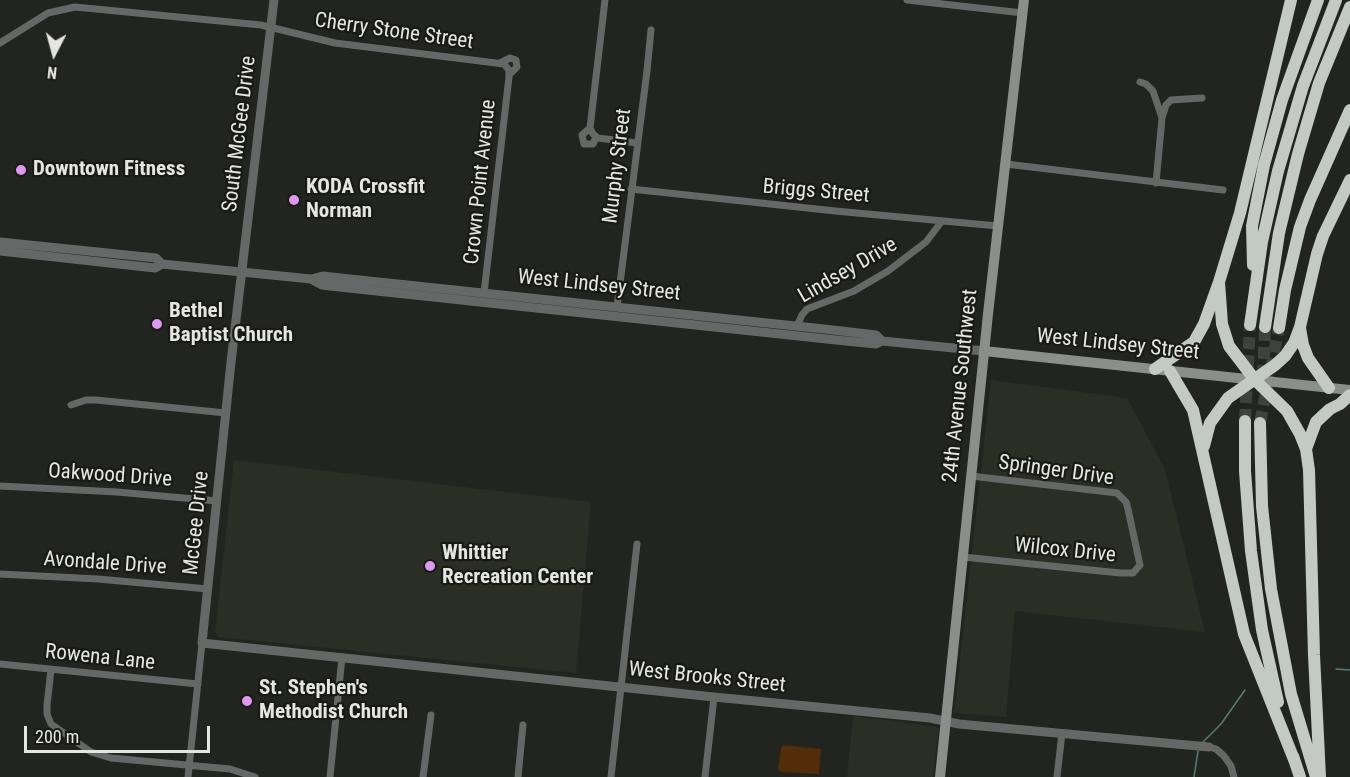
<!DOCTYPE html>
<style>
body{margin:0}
#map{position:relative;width:1350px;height:777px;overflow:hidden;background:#22241f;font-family:"Roboto Condensed",sans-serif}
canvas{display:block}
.north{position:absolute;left:24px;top:24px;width:60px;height:60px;-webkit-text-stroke:4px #191a16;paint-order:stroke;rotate:186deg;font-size:16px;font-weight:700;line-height:24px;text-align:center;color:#e5e6e2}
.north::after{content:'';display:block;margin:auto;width:21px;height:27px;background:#e5e6e2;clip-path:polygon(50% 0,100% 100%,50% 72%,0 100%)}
.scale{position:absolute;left:24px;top:726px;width:186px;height:27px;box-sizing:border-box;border:3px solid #e5e6e2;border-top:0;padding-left:8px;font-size:18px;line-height:21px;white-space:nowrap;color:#e5e6e2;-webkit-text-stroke:4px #191a16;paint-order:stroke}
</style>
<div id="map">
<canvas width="1350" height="777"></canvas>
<div class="north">N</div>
<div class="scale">200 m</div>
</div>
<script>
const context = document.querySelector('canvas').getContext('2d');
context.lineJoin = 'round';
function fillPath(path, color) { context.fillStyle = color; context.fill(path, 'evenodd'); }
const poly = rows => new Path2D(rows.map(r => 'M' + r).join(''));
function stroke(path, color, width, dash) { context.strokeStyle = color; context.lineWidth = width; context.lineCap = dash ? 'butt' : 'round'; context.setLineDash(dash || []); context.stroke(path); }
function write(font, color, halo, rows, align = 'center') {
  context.font = font + ' "Roboto Condensed",sans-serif'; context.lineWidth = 4.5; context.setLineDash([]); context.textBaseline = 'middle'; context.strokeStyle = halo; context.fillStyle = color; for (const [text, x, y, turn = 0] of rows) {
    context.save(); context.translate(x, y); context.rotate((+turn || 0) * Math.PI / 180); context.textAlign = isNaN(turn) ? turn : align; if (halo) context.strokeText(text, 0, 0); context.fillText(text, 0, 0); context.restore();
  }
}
fillPath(poly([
 [991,380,1127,398,1165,469,1205,632,1015,611,1006,717,954,713],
 [234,460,591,502,576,673,218,637,215,632],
 [853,716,939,727,933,777,847,777]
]), '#2b2e24');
fillPath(poly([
 [783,745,821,749,819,774,781,772,778,769,781,748]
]), '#532c0a');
stroke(poly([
 [1336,669,1350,670],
 [1203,742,1221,724,1245,690],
 [1194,777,1198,751]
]), '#537d78', 1.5);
stroke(poly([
 [1263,377,1265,327],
 [1245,421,1250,325],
 [1260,423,1279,328]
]), '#3f413c', 12, [12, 6]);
stroke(poly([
 [605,0,590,128,593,134,598,138,637,143],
 [907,0,1023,13],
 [0,43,48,13,75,7,261,25,335,43,504,64,509,70,509,77,484,293],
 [500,63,510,58,516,60,517,67,509,75],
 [1140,82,1146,84,1153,91,1162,118,1156,183],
 [1162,118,1166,105,1171,100,1202,98],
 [590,128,582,135,584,144,593,144,596,137],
 [1006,164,1223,190],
 [631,189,835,211,998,226],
 [617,307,647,71,651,30],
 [797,326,802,315,807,309,854,291,888,271,926,242,942,221],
 [71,405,86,400,96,400,226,413],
 [0,486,117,492,217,501],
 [963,557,1120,573,1133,573,1140,565,1128,509,1126,502,1117,493,971,476],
 [0,574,98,579,208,589],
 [0,664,198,684],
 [51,670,47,705,47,714,51,724,91,752,111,758,230,769,255,777],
 [1209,747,1216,749,1224,756,1231,766,1234,777],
 [188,777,202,643],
 [330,777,342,657],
 [423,777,431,715],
 [518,777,523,725],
 [611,777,637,544],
 [705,777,714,697],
 [1057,777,1062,733]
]), '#656866', 7);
stroke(poly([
 [274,0,231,362,202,643,714,697,930,718,959,724,1209,747],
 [0,242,156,258,162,264],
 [0,251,155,268,162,264,311,279,322,285,330,286,836,340,876,344,882,341,984,351],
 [311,279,323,276,331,277,824,329,876,335,882,341]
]), '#656866', 9);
stroke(poly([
 [984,351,1350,390],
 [940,777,988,314,1024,0]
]), '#8b8f8c', 10);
stroke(poly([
 [1253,265,1252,226,1264,165,1282,100,1318,0],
 [1219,282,1222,324,1229,346,1255,380,1287,411,1300,434,1306,449,1309,470,1314,655,1320,777],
 [1250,325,1262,242,1278,171,1303,86,1336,0],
 [1265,327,1279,233,1298,154,1319,83,1350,7],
 [1279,328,1285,290,1300,227,1310,200,1350,110],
 [1300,328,1303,345,1308,358,1329,388],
 [1155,369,1194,342,1204,324,1219,282,1240,213,1291,0],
 [1170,371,1193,410,1244,634,1295,762],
 [1245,421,1245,471,1251,551,1262,630,1278,702],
 [1260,423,1262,506,1271,589,1291,694,1316,777],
 [1204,446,1210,423,1228,398,1275,365,1285,356,1294,343,1300,327,1317,254,1323,236,1350,180],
 [1306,449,1316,422,1330,409,1340,404,1350,395],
 [1293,756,1300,777]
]), '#c3c9c5', 12);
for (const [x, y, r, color] of [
 [21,170,6,"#df98f1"],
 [294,200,6,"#df98f1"],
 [157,324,6,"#df98f1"],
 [430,566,6,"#df98f1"],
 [247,701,6,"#df98f1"]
]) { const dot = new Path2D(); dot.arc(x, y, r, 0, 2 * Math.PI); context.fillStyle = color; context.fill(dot); stroke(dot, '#191a16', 2); }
write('21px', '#e5e6e2', '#191a16', [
 ["Cherry Stone Street",394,32,8],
 ["South McGee Drive",240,134,-83],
 ["Murphy Street",618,166,-83],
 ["Crown Point Avenue",481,182,-84],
 ["Briggs Street",816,192,5],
 ["Lindsey Drive",848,271,-30],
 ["West Lindsey Street",599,286,6],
 ["West Lindsey Street",1118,345,6],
 ["24th Avenue Southwest",961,386,-84],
 ["Springer Drive",1056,471,8],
 ["Oakwood Drive",110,476,4],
 ["McGee Drive",197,523,-84],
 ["Wilcox Drive",1065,551,6],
 ["Avondale Drive",105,564,4],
 ["Rowena Lane",100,658,6],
 ["West Brooks Street",707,678,6]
]);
write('bold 21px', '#e5e6e2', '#191a16', [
 ["Downtown Fitness",33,170],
 ["KODA Crossfit",306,188],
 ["Norman",306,212],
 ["Bethel",169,312],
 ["Baptist Church",169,336],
 ["Whittier",442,554],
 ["Recreation Center",442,578],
 ["St. Stephen's",259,689],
 ["Methodist Church",259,713]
], 'left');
</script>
